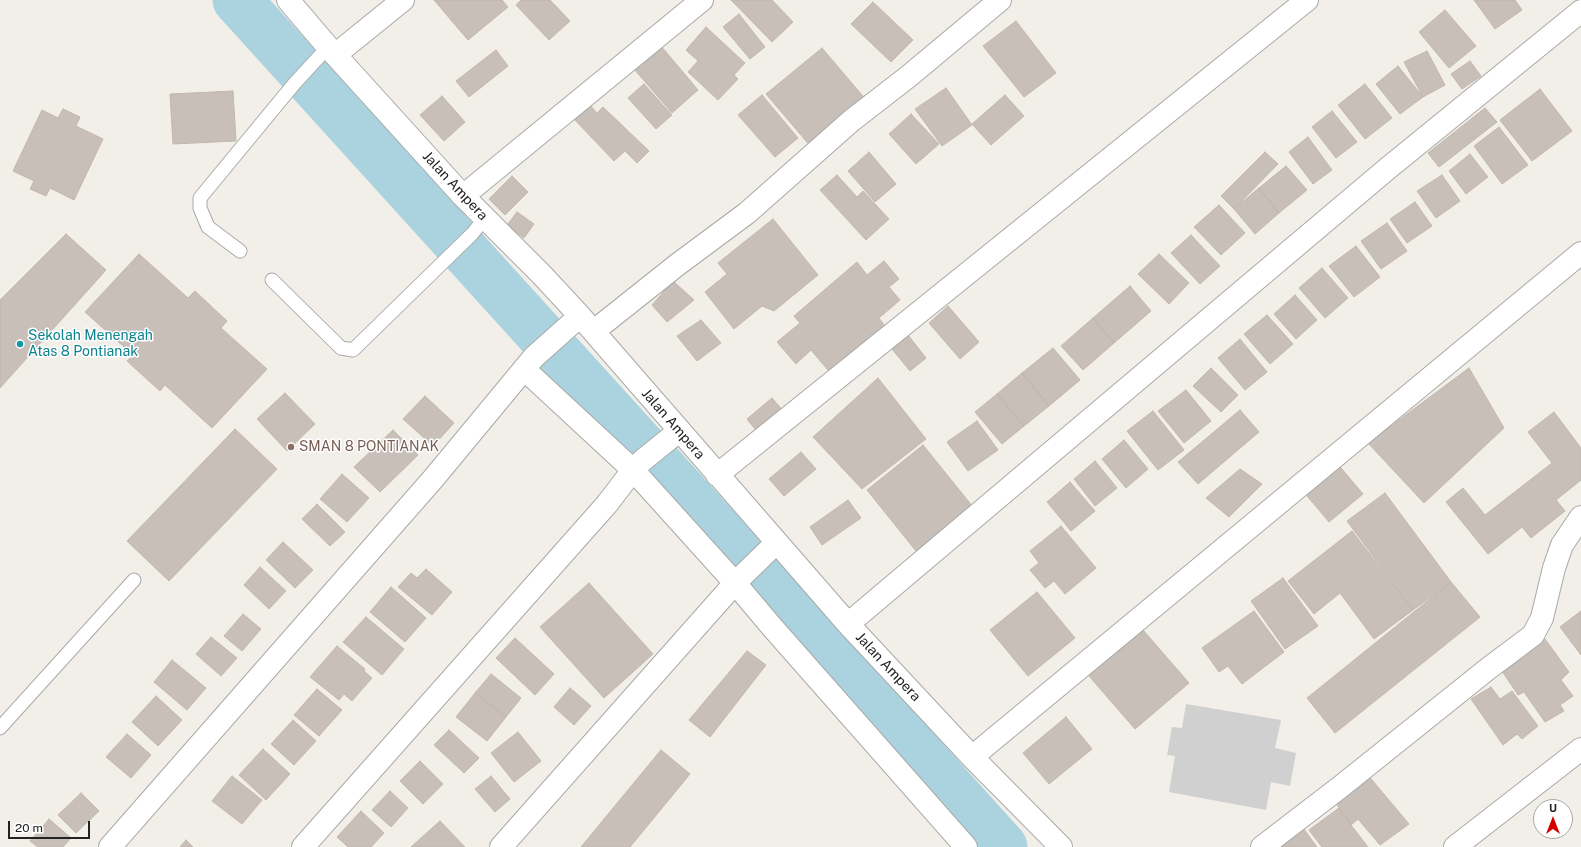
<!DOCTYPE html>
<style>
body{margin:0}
#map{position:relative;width:1581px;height:847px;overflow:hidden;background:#f2efe9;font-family:"Public Sans",sans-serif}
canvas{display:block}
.north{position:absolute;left:1533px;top:799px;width:40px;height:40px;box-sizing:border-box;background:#fff;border:1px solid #a7a7a7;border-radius:50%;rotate:0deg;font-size:11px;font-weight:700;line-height:16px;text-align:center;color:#222}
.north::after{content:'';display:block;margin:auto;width:14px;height:18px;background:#d40000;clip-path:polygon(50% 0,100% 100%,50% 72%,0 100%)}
.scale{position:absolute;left:8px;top:821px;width:82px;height:18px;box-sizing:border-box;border:2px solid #222;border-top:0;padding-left:5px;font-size:12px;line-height:14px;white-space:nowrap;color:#222;-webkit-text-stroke:3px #fff;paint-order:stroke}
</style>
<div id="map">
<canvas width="1581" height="847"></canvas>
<div class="north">U</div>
<div class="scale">20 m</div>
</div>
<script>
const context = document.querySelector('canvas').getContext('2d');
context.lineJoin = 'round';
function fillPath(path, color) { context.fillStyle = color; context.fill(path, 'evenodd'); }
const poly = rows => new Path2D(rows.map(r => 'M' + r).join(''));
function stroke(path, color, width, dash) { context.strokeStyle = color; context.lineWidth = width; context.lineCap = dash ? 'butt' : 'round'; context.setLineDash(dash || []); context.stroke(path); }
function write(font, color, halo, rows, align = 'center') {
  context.font = font + ' "Public Sans",sans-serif'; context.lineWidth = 3; context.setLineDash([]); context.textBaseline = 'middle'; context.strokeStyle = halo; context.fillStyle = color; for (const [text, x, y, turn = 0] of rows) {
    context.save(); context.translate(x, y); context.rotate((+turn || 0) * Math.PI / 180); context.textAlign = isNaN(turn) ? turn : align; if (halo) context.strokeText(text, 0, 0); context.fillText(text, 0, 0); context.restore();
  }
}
fillPath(poly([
 [1186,704,1281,720,1275,748,1296,753,1290,786,1271,782,1266,810,1169,792,1175,756,1167,755,1172,727,1182,728]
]), '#d0d0d0');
stroke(poly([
 [237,0,689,498,1003,847]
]), '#aad3df', 49);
const building = poly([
 [434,0,502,0,508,7,468,40,434,0],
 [521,0,550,0,570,21,549,40,516,5,521,0],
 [731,0,772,0,793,22,772,42,731,0],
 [1474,0,1515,0,1522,10,1495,29,1474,0],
 [873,2,913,40,891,62,851,24,873,2],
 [1445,10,1476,46,1449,68,1419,32,1445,10],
 [739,14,765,47,750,59,723,27,739,14],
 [1016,21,1056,73,1024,97,983,46,1016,21],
 [706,27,745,63,734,75,738,79,718,100,688,72,698,61,686,50,706,27],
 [661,46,698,90,672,113,634,69,661,46],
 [822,48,867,101,812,148,766,94,822,48],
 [496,50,508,66,469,97,456,81,496,50],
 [1427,51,1445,85,1423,97,1404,62,1427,51],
 [1470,61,1481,76,1462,89,1451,74,1470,61],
 [1398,66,1423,97,1400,114,1376,84,1398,66],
 [644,84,672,115,656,129,628,98,644,84],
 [1365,84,1392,118,1365,139,1338,105,1365,84],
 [946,88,972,125,942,146,915,109,946,88],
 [1540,89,1572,131,1532,161,1500,120,1540,89],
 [233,91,236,141,173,144,170,94,233,91],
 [762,95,798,138,775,157,738,115,762,95],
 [1005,95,1024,116,991,145,972,124,1005,95],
 [442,96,465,122,444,141,420,115,442,96],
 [589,104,597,113,603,107,649,151,637,163,625,151,614,161,573,118,589,104],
 [1485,108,1497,122,1439,167,1428,153,1485,108],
 [63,109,80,117,76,126,103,139,74,200,50,188,46,196,30,189,34,181,13,171,42,110,58,118,63,109],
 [1332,111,1357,142,1336,158,1312,127,1332,111],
 [911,114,939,144,916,164,889,134,911,114],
 [1499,127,1528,165,1502,184,1474,146,1499,127],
 [1308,137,1332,170,1313,184,1289,152,1308,137],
 [869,152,896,184,875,202,848,171,869,152],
 [1265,152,1278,164,1234,209,1221,196,1265,152],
 [1470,154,1488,177,1466,194,1449,171,1470,154],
 [1286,166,1307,190,1279,213,1259,188,1286,166],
 [837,175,857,197,863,191,889,219,866,240,820,190,837,175],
 [1442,175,1460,201,1436,218,1417,191,1442,175],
 [512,176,528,192,505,215,489,199,512,176],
 [1259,188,1279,213,1255,234,1234,209,1259,188],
 [1415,202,1432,226,1407,243,1390,219,1415,202],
 [1219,205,1245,233,1221,255,1194,227,1219,205],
 [517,212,534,224,524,238,507,225,517,212],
 [773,219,818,275,774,311,762,306,734,329,705,292,727,274,718,263,773,219],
 [1387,223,1407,251,1381,269,1361,241,1387,223],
 [66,234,106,270,0,388,0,300,66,234],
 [1191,235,1220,266,1200,284,1171,253,1191,235],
 [1356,246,1380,277,1354,297,1329,266,1356,246],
 [139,254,188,298,195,291,227,321,221,328,267,369,212,428,165,385,160,391,127,361,133,355,85,312,139,254],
 [1159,254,1189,283,1169,304,1138,274,1159,254],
 [884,261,899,279,889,287,900,300,879,318,888,330,833,376,811,350,796,364,777,342,800,323,794,316,857,262,867,275,884,261],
 [1322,268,1348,298,1325,318,1299,288,1322,268],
 [673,281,694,300,667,322,652,305,673,281],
 [1130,286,1151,311,1114,343,1093,318,1130,286],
 [1295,295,1317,320,1296,339,1274,314,1295,295],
 [948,306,979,342,960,359,929,323,948,306],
 [1267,315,1293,344,1270,364,1244,334,1267,315],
 [1093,318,1114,343,1083,370,1061,346,1093,318],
 [701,320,721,343,697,361,677,336,701,320],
 [908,335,926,358,910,371,892,349,908,335],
 [1240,339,1267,372,1245,390,1218,358,1240,339],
 [1053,348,1080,380,1049,406,1022,373,1053,348],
 [1211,368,1238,395,1221,412,1193,386,1211,368],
 [1469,368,1504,428,1424,503,1368,443,1469,368],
 [1022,373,1049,406,1024,426,997,394,1022,373],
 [878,378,926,439,862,489,813,437,878,378],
 [1186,390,1211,421,1184,443,1158,411,1186,390],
 [285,393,315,424,287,451,257,419,285,393],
 [997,394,1024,426,1002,444,975,412,997,394],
 [425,396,454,423,433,446,403,419,425,396],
 [772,398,785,413,759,434,747,419,772,398],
 [1240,410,1259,432,1198,484,1178,462,1240,410],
 [1153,411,1184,450,1158,470,1127,431,1153,411],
 [1554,412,1581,448,1581,480,1556,500,1565,511,1531,538,1522,527,1488,554,1446,502,1463,488,1485,515,1552,463,1528,432,1554,412],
 [977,421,998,450,968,471,947,442,977,421],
 [235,429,277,469,169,581,127,541,235,429],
 [393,430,418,455,380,492,354,467,393,430],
 [1124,440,1148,469,1126,488,1102,459,1124,440],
 [923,445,973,507,916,551,867,490,923,445],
 [801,452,816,469,784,496,769,479,801,452],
 [1095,461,1117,488,1095,506,1074,479,1095,461],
 [1336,462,1363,494,1329,522,1302,490,1336,462],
 [1240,469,1262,484,1229,517,1206,498,1240,469],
 [342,474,369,498,347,522,320,499,342,474],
 [1070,482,1095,511,1071,531,1047,502,1070,482],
 [1385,493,1451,582,1413,610,1347,521,1385,493],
 [848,500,861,518,822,545,810,527,848,500],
 [317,504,345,532,330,546,302,519,317,504],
 [1061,526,1096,568,1065,594,1054,581,1045,588,1030,570,1039,563,1030,551,1061,526],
 [1352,531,1413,610,1374,639,1340,593,1314,614,1288,581,1352,531],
 [283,542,313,570,295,588,266,560,283,542],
 [260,567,286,591,269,609,244,585,260,567],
 [426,569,452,592,432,615,398,587,411,573,417,578,426,569],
 [1283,578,1318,626,1285,649,1251,601,1283,578],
 [1451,582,1480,617,1335,733,1307,698,1451,582],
 [589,583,653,654,604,698,540,627,589,583],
 [391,587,426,618,405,642,370,612,391,587],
 [1037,592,1075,638,1028,676,990,630,1037,592],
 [1254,611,1284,652,1242,684,1228,666,1219,672,1202,648,1254,611],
 [1581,611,1581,655,1560,627,1581,611],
 [243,614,261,629,242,651,224,636,243,614],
 [366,617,404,649,382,675,343,642,366,617],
 [1143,630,1189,683,1135,729,1089,676,1143,630],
 [211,637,237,658,221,676,196,654,211,637],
 [515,638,554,674,535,695,496,658,515,638],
 [1545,639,1569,672,1561,680,1573,696,1560,705,1564,711,1545,722,1524,692,1518,695,1502,671,1545,639],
 [337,646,365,669,364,671,372,678,352,701,344,694,339,700,310,677,337,646],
 [747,651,766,665,710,737,689,720,747,651],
 [172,660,206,688,187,710,154,682,172,660],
 [491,674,521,698,506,717,475,693,491,674],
 [1491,687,1500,699,1512,691,1538,726,1522,739,1517,734,1503,745,1471,699,1491,687],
 [570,688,591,706,574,725,554,707,570,688],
 [317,689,342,710,319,736,294,715,317,689],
 [475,693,506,717,487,741,456,717,475,693],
 [156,696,182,720,158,746,132,722,156,696],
 [1066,717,1092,749,1049,784,1023,753,1066,717],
 [293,720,316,741,294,765,271,744,293,720],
 [449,730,479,758,464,773,434,745,449,730],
 [518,732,541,761,514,782,491,753,518,732],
 [127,734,151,755,131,778,106,757,127,734],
 [263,749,290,774,266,800,239,775,263,749],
 [661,750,690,774,630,847,581,847,661,750],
 [420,761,443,784,423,804,400,781,420,761],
 [1367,774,1409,824,1380,845,1358,819,1351,825,1336,803,1352,792,1348,787,1367,774],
 [232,776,262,800,242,824,212,801,232,776],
 [491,776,510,799,495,812,475,789,491,776],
 [390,791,408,808,391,827,372,810,390,791],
 [81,793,99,811,76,833,58,815,81,793],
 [1339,808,1351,825,1368,847,1322,847,1309,830,1339,808],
 [361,811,384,833,371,847,348,847,337,837,361,811],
 [49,819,71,838,63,847,38,847,30,841,49,819],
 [440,821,465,847,411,847,440,821],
 [1303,828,1317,847,1276,847,1303,828],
 [186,840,193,847,180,847,186,840]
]);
fillPath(building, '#c7bfb8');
stroke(building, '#c4b6ab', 1);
const lane = poly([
 [240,251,208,227,200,208,200,198,294,84,328,47],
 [272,280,341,348,353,350,472,234,485,218],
 [0,728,134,580]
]);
const street = poly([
 [288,0,328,47,463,196,542,275,580,316,848,624,972,757,1061,847],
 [335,55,403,0],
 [463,196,702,0],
 [594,331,677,265,747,213,851,121,909,76,1000,0],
 [524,369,633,470,735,583,772,627,966,847],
 [717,475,1307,0],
 [848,624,1387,169,1581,11],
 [972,757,1581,253],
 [110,847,433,479,534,357,580,316],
 [303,847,607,504,633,470,643,460,679,431],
 [501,847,735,583,776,543],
 [1262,847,1339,788,1489,668,1533,635,1542,618,1554,568,1562,545,1581,517],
 [1455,847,1581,749]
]);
stroke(lane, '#a9a9a9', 15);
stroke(street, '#a9a9a9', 24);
stroke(lane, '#fff', 13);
stroke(street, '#fff', 22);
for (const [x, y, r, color] of [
 [20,344,4,"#0f9aa8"],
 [291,447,4,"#8d6e63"]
]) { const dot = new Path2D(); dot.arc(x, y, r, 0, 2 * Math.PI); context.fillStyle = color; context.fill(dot); stroke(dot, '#fff', 1.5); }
write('14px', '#222', '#fff', [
 ["Jalan Ampera",455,186,47],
 ["Jalan Ampera",673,424,49],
 ["Jalan Ampera",888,667,47]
]);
write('14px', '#0d838f', '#fff', [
 ["Sekolah Menengah",28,336],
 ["Atas 8 Pontianak",28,352]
], 'left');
write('14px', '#785e54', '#fff', [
 ["SMAN 8 PONTIANAK",299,447]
], 'left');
</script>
